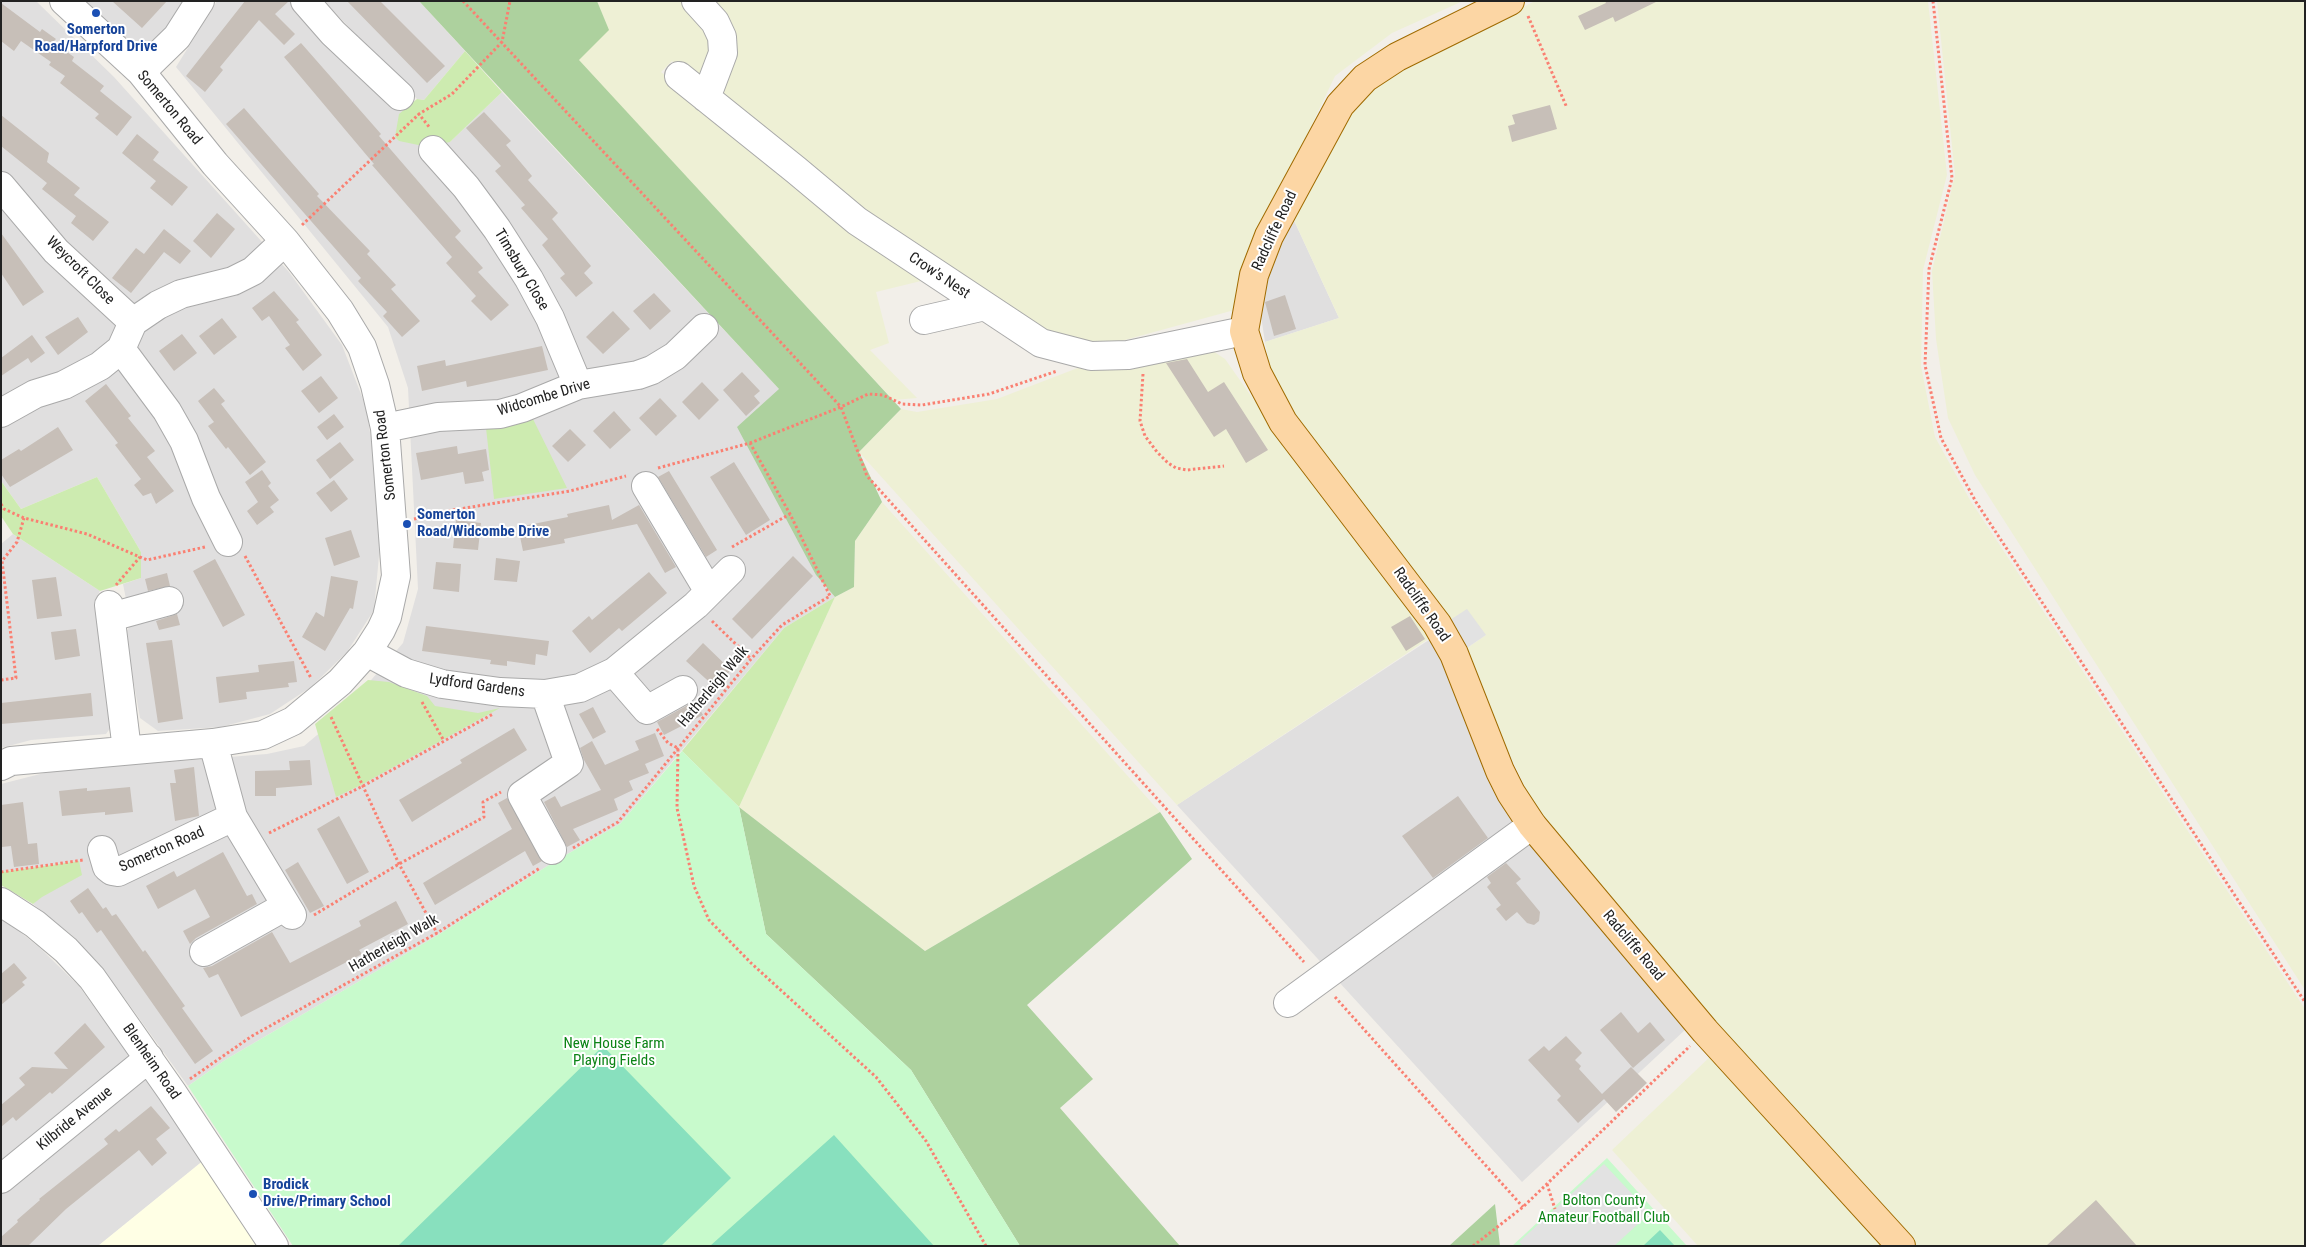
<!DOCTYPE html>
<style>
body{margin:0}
#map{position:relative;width:2306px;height:1247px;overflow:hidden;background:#f2efe9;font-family:"Roboto Condensed",sans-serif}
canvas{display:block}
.frame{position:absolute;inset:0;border:2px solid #222;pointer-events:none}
</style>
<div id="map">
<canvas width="2306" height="1247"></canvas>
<div class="frame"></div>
</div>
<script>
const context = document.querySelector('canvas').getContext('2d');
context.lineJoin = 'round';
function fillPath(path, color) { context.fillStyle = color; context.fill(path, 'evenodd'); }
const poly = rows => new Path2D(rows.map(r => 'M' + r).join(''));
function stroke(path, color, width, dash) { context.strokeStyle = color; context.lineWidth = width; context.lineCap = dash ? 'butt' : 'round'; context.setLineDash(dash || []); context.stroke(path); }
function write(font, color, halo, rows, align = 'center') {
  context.font = font + ' "Roboto Condensed",sans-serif'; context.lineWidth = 4; context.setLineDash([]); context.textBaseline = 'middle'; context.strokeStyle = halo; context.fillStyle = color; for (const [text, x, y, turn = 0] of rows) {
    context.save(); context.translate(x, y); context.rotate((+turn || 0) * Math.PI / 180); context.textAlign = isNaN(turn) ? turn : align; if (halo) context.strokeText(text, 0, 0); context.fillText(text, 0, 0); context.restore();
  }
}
fillPath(poly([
 [1,1,36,1,114,77,289,272,342,345,366,407,375,464,381,534,374,610,347,652,311,687,270,714,221,727,158,731,140,718,125,634,131,624,123,584,141,578,141,552,97,477,21,509,1,481],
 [85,1,186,1,170,26,145,46,131,42],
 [217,1,291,1,450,142,502,92,779,389,816,575,835,597,784,628,620,824,557,860,438,935,225,1060,188,1086,102,967,74,937,33,904,79,861,1,872,1,784,52,771,267,754,304,746,341,715,403,643,418,589,408,388,388,327,176,67],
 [324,1,419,1,465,51,424,100,417,99],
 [1292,216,1339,318,1265,342,1259,303,1263,275],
 [13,534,100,591,95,600,111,727,106,734,31,740,1,748,1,544],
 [1435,636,1492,784,1686,1029,1522,1182,1177,805],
 [1,920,14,927,40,948,79,986,204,1160,98,1246,1,1246]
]), '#e0dfdf');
fillPath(poly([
 [204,1160,256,1246,98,1246]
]), '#ffffe5');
fillPath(poly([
 [597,1,1463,1,1392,33,1335,76,1241,273,1238,309,1092,349,1043,335,874,226,672,61,661,72,853,227,925,280,876,292,889,343,870,350,917,398,893,400,578,60,608,30],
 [1535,1,1928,1,1947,175,1923,270,1921,366,1935,437,1970,500,2305,1009,2305,1246,1913,1246,1761,1079,1539,816,1461,652,1486,635,1447,622,1294,414,1271,371,1265,342,1339,318,1292,216,1348,110,1378,81],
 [1937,1,2305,1,2305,990,1975,475,1948,418,1936,339,1932,271,1955,175],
 [1213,351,1225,359,1297,461,1433,636,1177,805,859,452,901,409,917,412,997,399,1088,364],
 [882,502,1160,812,925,951,739,807,835,597,854,587,855,541],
 [1713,1054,1888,1246,1698,1246,1612,1150]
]), '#eef0d5');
fillPath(poly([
 [465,51,502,92,450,142,428,147,399,141,395,137,399,114,417,99,424,100],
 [532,417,567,488,494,499,486,428],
 [97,477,141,552,141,578,100,591,13,534,1,516,1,481,21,509],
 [835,597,739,807,682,751,784,628],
 [368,680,389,682,427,696,435,706,478,713,500,708,361,785,336,797,315,724],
 [79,861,82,875,42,897,33,904,1,885,1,872]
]), '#cdebb0');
fillPath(poly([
 [419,1,597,1,609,30,579,60,901,409,859,452,882,502,855,541,854,587,835,597,816,575,737,427,779,389],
 [739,807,925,951,1160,812,1192,859,1027,1005,1093,1079,1060,1108,1180,1246,1020,1246,911,1070,766,934],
 [1495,1204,1500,1246,1449,1246]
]), '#add19e');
fillPath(poly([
 [682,751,739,807,766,934,911,1070,1020,1246,293,1246,188,1086,225,1060,438,935,557,860,620,824],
 [1607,1158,1687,1246,1512,1246]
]), '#c8facc');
fillPath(poly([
 [603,1046,731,1178,661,1246,398,1246],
 [834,1135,934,1246,710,1246],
 [1660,1230,1675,1246,1643,1246]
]), '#88e0be');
fillPath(poly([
 [1467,609,1486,635,1461,652,1447,622],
 [1604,1164,1650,1213,1614,1246,1523,1246,1519,1242]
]), '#e2e2e2');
fillPath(poly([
 [112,1,167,1,142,28],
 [245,1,289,1,275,14,295,34,284,45,259,20,220,67,223,70,205,92,186,76],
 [347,1,380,1,445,66,427,83],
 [1605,1,1658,1,1615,22,1613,17,1585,30,1578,16,1606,3],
 [1,3,40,32,42,29,56,39,53,42,74,57,72,61,104,86,100,91,132,117,117,136,95,118,99,114,60,83,65,76,49,65,51,62,21,41,14,51,1,41],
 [301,43,381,134,379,136,461,231,455,237,483,268,478,272,509,305,491,321,471,301,476,296,446,263,452,257,372,165,374,164,284,57],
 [1550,105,1557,129,1512,142,1508,126,1515,124,1512,115],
 [244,108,319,194,317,196,370,251,367,254,396,285,391,289,420,321,402,337,383,316,387,312,358,281,361,278,226,124],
 [484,112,511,141,506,145,532,176,528,180,558,213,552,219,591,266,584,273,593,283,576,297,560,278,565,274,542,245,548,239,521,208,525,205,495,171,501,166,466,128],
 [1,115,49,153,47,162,80,188,74,195,109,222,93,241,71,223,76,216,42,189,47,183,1,146],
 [137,134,159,152,153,160,188,187,172,206,150,188,156,181,122,153],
 [217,213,235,229,211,258,193,241],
 [164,229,191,251,180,264,164,252,131,293,112,278,136,248,144,254],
 [1,233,44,292,23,306,1,273],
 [274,291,299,320,296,322,322,355,303,371,285,348,290,345,269,316,262,321,252,308],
 [654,293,671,311,650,330,633,311],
 [1285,295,1296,329,1274,336,1265,302],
 [613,311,630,329,603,354,586,337],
 [78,317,88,332,58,355,45,337],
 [222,318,237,337,214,355,199,336],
 [182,334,197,353,174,371,159,351],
 [32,335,45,353,31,363,28,358,1,376,1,358],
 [542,346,548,370,467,387,466,381,422,391,417,366,445,360,446,366],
 [1187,359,1208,392,1224,382,1268,450,1246,463,1226,429,1214,437,1166,363],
 [742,372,760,391,754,396,760,403,746,416,723,390],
 [321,376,338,398,319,413,301,391],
 [702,382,719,400,699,420,682,402],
 [106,384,131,416,128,418,155,451,147,457,174,491,156,504,151,493,143,496,134,485,141,479,115,445,118,443,85,401],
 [214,388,225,401,221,404,266,462,250,475,228,447,226,449,208,426,214,422,198,401],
 [660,398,677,416,656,436,639,418],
 [614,411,631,430,610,449,593,431],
 [334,414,344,427,327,440,317,427],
 [58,427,73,450,10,487,1,474,1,460,19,449,21,451],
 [570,429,586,445,568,462,552,446],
 [340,442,354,460,330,479,316,460],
 [457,446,458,454,486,449,489,470,482,472,484,481,465,484,463,472,421,480,416,453],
 [734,462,770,520,746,535,710,477],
 [262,470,271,483,268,486,279,500,270,507,274,512,257,525,247,511,258,502,245,482],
 [669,471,717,550,706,557,658,477],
 [334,480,348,499,331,512,316,493],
 [609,505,612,520,639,505,676,567,665,573,637,524,564,539,565,543,523,551,518,527,568,517,567,514],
 [456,520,481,523,478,550,453,548],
 [351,530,360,557,334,566,325,538],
 [793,556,813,576,752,639,732,619],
 [496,558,520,561,517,582,494,580],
 [215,559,245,615,223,627,193,571],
 [436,562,461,564,459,592,433,589],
 [649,572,667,593,622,631,619,628,590,653,572,631,589,616,592,620],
 [167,573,170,586,148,591,145,579],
 [331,576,358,581,353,609,350,608,325,651,302,637,316,612,324,617],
 [56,577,62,616,37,619,32,580],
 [177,614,180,625,159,630,156,621],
 [1410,616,1425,639,1406,651,1391,627],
 [426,626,549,641,547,656,536,654,535,665,507,661,507,666,490,664,491,660,422,651],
 [76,629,80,656,55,660,51,632],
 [172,640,183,719,158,723,146,643],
 [703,643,731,670,715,687,686,661],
 [294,661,297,682,288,683,289,687,246,692,247,699,219,703,216,677,259,672,258,665],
 [91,693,93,716,1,724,1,703],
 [695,701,703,715,664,735,657,722],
 [593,707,606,732,593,739,579,714],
 [514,728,527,750,412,822,399,800,462,763,460,760],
 [655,733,664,756,645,764,649,773,629,781,633,790,614,799,618,810,573,829,580,840,567,847,544,802,555,796,561,807,601,790,584,760,580,748,592,741,605,765,639,750,635,741],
 [310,760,312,785,276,788,276,796,255,796,255,771,290,770,289,761],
 [194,767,199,816,175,821,170,783,176,783,174,770],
 [130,787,133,812,105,815,105,812,62,816,59,791,87,788,87,791],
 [1458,796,1488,838,1433,878,1402,836],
 [507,798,542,861,533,866,525,851,435,905,423,883,512,829,498,803],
 [23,802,28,844,37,843,39,864,14,867,11,846,2,847,1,805],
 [339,816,369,872,347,884,317,829],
 [223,852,247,896,252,894,257,904,196,938,190,944,183,931,210,917,195,889,158,909,146,886,174,871,177,877],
 [298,862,324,906,310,913,285,870],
 [1506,863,1521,879,1516,883,1540,912,1539,921,1534,925,1527,923,1517,912,1506,921,1496,909,1501,905,1487,887,1491,883,1487,877],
 [88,888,103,909,106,907,112,916,116,914,143,952,145,950,185,1006,182,1008,213,1051,195,1064,101,930,97,933,82,912,79,914,70,901],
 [396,901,408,924,359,950,362,954,241,1017,218,974,209,978,203,968,212,966,272,932,290,963,361,926,359,921],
 [14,963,27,978,22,982,25,985,1,1005,1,974],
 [1621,1012,1638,1033,1650,1022,1665,1040,1633,1068,1600,1030],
 [85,1023,105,1047,52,1094,50,1092,16,1121,13,1117,1,1127,1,1105,25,1085,19,1078,32,1067,68,1069,54,1053],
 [1566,1036,1582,1053,1575,1060,1581,1066,1579,1069,1602,1094,1631,1067,1647,1083,1616,1112,1604,1099,1578,1123,1557,1100,1561,1096,1528,1060,1544,1046,1549,1051],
 [151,1106,170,1128,156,1139,167,1153,152,1166,139,1150,66,1209,28,1246,1,1246,1,1237,18,1222,17,1220,40,1200,39,1199,108,1144,104,1139,116,1129,119,1132],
 [2096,1200,2137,1246,2046,1246]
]), '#c7bfb8');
const minor = poly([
 [305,1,333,33,400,96],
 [696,1,715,22,722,37,723,53,706,98],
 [141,72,177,37,200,1],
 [679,76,796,170,857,221,1041,343,1091,356,1128,355,1244,331],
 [433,150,466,187,497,229,529,279,550,318,578,385],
 [1,186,56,251,133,322],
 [924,320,985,306],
 [121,349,167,411,184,441,206,498,228,542],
 [1,413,35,394,64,385,100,366,121,349,133,322,158,305,181,294,233,281,253,271,285,241],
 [385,428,438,417,500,414,522,408,578,385,638,375,652,370,675,356,704,328],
 [646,486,708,590],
 [109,605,127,750],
 [111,617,169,601],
 [367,652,406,673,442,684,500,692,545,694,580,688,614,672,696,605,731,570],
 [614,672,647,710,683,690],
 [545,694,569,763,522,795,552,850],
 [213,743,233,817,292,915],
 [1,766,11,761,213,743,263,735,293,721,340,682,367,652,381,630,387,617,396,576,385,428,375,385,362,347,340,311,285,241,215,164,141,72,64,1],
 [102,850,107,867,112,871,118,872,233,817],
 [1,902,35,924,66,950,92,978,172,1092,274,1246],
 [204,952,286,906],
 [1288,1003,1532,825],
 [1,1179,149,1058]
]);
const major = poly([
 [1510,1,1397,57,1365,78,1340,105,1269,236,1254,275,1244,331,1257,373,1283,422,1437,624,1454,654,1500,771,1511,793,1532,825,1705,1031,1901,1246]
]);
stroke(minor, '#a9a9a9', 30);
stroke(major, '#a06b00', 30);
stroke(poly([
 [463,1,841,407,867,476,1304,962],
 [1933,1,1952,178,1929,269,1925,365,1941,438,1976,502,2305,1002],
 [1528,16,1567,108],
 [418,113,430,128],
 [302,225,419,114,452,94,502,42,510,1],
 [1143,374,1140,421,1145,436,1157,452,1168,463,1176,468,1187,470,1224,466],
 [658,468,750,443,841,407,868,394,883,395,902,404,922,405,989,394,1057,371],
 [1,504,4,509,24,518,87,534,147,560,205,547],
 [414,519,453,510,570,491,626,476],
 [732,547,790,514],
 [245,556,311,678],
 [116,585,140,557],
 [712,621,751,659],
 [1,680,16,678,2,561,17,542,24,518],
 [422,702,444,741],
 [331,717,399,864,437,933],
 [657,729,668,743,678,748],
 [678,749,677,808,694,886,709,920,751,963,876,1077,926,1141,986,1246],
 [269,833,363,786,493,714],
 [573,848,618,822,751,659,782,625,830,596,790,514,750,443],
 [1,872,83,860],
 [314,915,399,864,484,817,483,802,501,792],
 [1335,997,1523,1207],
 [190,1079,252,1036,437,933,540,868],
 [1547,1184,1555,1209],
 [1473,1246,1523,1207,1690,1046]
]), '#fa8072', 3, [2.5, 2.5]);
stroke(minor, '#fff', 28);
stroke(major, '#fcd6a4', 28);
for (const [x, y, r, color] of [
 [96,13,5,"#1a4fb4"],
 [407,524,5,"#1a4fb4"],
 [253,1194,5,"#1a4fb4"]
]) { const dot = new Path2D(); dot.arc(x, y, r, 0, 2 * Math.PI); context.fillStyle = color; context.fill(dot); stroke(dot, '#fff', 2); }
write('bold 15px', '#164399', '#fff', [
 ["Somerton",96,30,"center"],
 ["Road/Harpford Drive",96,47,"center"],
 ["Somerton",417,515],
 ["Road/Widcombe Drive",417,532],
 ["Brodick",263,1185],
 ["Drive/Primary School",263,1202]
], 'left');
write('15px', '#222', '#fff', [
 ["Somerton Road",169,108,50],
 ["Radcliffe Road",1275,231,-65],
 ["Timsbury Close",521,270,59],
 ["Weycroft Close",80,271,45],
 ["Crow's Nest",939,276,34],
 ["Widcombe Drive",544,398,-17],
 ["Somerton Road",386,455,-97],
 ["Radcliffe Road",1421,605,55],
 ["Lydford Gardens",477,686,8],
 ["Hatherleigh Walk",714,687,-50],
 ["Somerton Road",162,850,-24],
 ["Hatherleigh Walk",394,944,-30],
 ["Radcliffe Road",1633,946,50],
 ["Blenheim Road",151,1062,55],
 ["Kilbride Avenue",75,1119,-39]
]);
write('15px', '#0c8416', '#fff', [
 ["New House Farm",614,1044],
 ["Playing Fields",614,1061],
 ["Bolton County",1604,1201],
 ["Amateur Football Club",1604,1218]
]);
</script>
